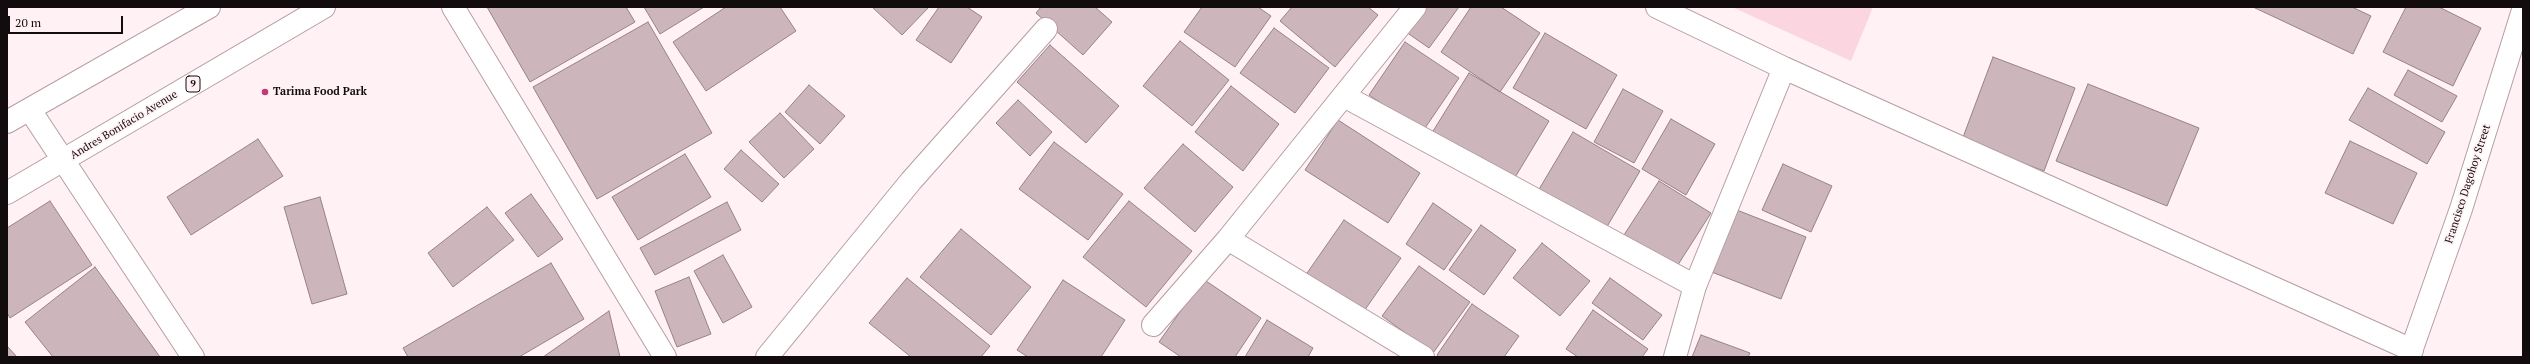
<!DOCTYPE html>
<style>
body{margin:0}
#map{position:relative;width:2530px;height:364px;overflow:hidden;background:#fff1f4;font-family:"PT Serif",serif}
canvas{display:block}
.frame{position:absolute;inset:0;border:8px solid #130c0e;pointer-events:none}
.scale{position:absolute;left:8px;top:16px;width:115px;height:18px;box-sizing:border-box;border:2px solid #130c0e;border-top:0;padding-left:5px;font-size:12px;line-height:14px;white-space:nowrap;color:#130c0e;-webkit-text-stroke:3px #fff1f4;paint-order:stroke}
</style>
<div id="map">
<canvas width="2530" height="364"></canvas>
<div class="frame"></div>
<div class="scale">20 m</div>
</div>
<script>
const context = document.querySelector('canvas').getContext('2d');
context.lineJoin = 'round';
function fillPath(path, color) { context.fillStyle = color; context.fill(path, 'evenodd'); }
const poly = rows => new Path2D(rows.map(r => 'M' + r).join(''));
function stroke(path, color, width, dash) { context.strokeStyle = color; context.lineWidth = width; context.lineCap = dash ? 'butt' : 'round'; context.setLineDash(dash || []); context.stroke(path); }
function write(font, color, halo, rows, align = 'center') {
  context.font = font + ' "PT Serif",serif'; context.lineWidth = 3.5; context.setLineDash([]); context.textBaseline = 'middle'; context.strokeStyle = halo; context.fillStyle = color; for (const [text, x, y, turn = 0] of rows) {
    context.save(); context.translate(x, y); context.rotate((+turn || 0) * Math.PI / 180); context.textAlign = isNaN(turn) ? turn : align; if (halo) context.strokeText(text, 0, 0); context.fillText(text, 0, 0); context.restore();
  }
}
fillPath(poly([
 [1732,7,1873,7,1851,61]
]), '#fbd6e0');
const building = poly([
 [487,7,626,7,635,22,530,82,487,7],
 [644,7,704,7,660,34,644,7],
 [726,7,780,7,796,31,706,91,673,42,726,7],
 [872,7,929,7,902,35,872,7],
 [939,7,967,7,982,17,951,63,916,40,939,7],
 [1041,7,1095,7,1112,22,1083,55,1036,13,1041,7],
 [1202,7,1258,7,1271,16,1235,67,1184,32,1202,7],
 [1292,7,1368,7,1378,15,1335,67,1280,21,1292,7],
 [1425,7,1459,7,1429,48,1406,32,1425,7],
 [1471,7,1501,7,1540,33,1500,92,1441,52,1471,7],
 [2253,7,2352,7,2371,16,2353,54,2253,7],
 [2406,7,2439,7,2481,28,2453,86,2383,52,2406,7],
 [648,22,712,133,597,199,533,87,648,22],
 [1274,28,1329,68,1295,113,1240,73,1274,28],
 [1545,33,1617,75,1586,129,1513,88,1545,33],
 [1180,41,1229,80,1192,126,1143,86,1180,41],
 [1405,42,1459,78,1423,131,1369,95,1405,42],
 [1050,45,1119,106,1086,143,1017,82,1050,45],
 [1993,57,2075,88,2044,171,1962,140,1993,57],
 [2408,70,2457,96,2442,122,2394,95,2408,70],
 [1469,73,1549,121,1511,184,1430,136,1469,73],
 [2088,84,2199,128,2167,206,2056,161,2088,84],
 [809,85,845,116,820,144,785,112,809,85],
 [1231,86,1279,124,1243,171,1195,132,1231,86],
 [2368,88,2445,132,2427,164,2349,120,2368,88],
 [1623,89,1663,111,1634,163,1594,142,1623,89],
 [1018,100,1052,132,1030,156,996,123,1018,100],
 [780,113,814,149,784,178,749,142,780,113],
 [1671,119,1715,144,1686,195,1642,169,1671,119],
 [1338,120,1420,173,1388,223,1305,170,1338,120],
 [1573,132,1640,171,1605,230,1538,191,1573,132],
 [258,139,283,176,191,235,167,197,258,139],
 [2350,141,2417,173,2393,224,2325,193,2350,141],
 [1054,142,1123,194,1088,240,1019,189,1054,142],
 [1183,144,1233,187,1195,232,1144,188,1183,144],
 [741,150,779,184,762,202,724,169,741,150],
 [685,154,711,197,638,240,612,197,685,154],
 [1783,164,1832,186,1811,232,1762,210,1783,164],
 [1659,181,1711,213,1674,271,1622,238,1659,181],
 [531,194,563,239,538,257,505,213,531,194],
 [320,197,347,294,312,304,284,207,320,197],
 [50,201,92,265,10,318,7,313,7,228,50,201],
 [1129,201,1192,251,1146,307,1083,257,1129,201],
 [727,202,741,230,655,275,640,248,727,202],
 [1433,203,1472,230,1444,270,1406,244,1433,203],
 [487,207,514,240,453,287,428,253,487,207],
 [1729,207,1806,237,1781,299,1704,269,1729,207],
 [1344,220,1401,258,1362,314,1305,276,1344,220],
 [1481,225,1516,250,1484,295,1449,270,1481,225],
 [961,229,1031,287,991,335,920,277,961,229],
 [1542,243,1590,281,1560,316,1513,278,1542,243],
 [723,255,752,307,723,323,694,271,723,255],
 [551,263,584,319,519,357,408,357,403,348,551,263],
 [1419,266,1470,302,1433,353,1382,316,1419,266],
 [95,267,160,357,53,357,25,322,95,267],
 [689,277,711,334,677,347,655,291,689,277],
 [907,278,990,346,981,357,911,357,869,323,907,278],
 [1610,278,1662,315,1643,340,1592,303,1610,278],
 [1203,279,1261,318,1235,357,1181,357,1159,342,1203,279],
 [1063,280,1125,320,1101,357,1028,357,1017,350,1063,280],
 [1472,304,1519,336,1504,357,1439,357,1437,355,1472,304],
 [1593,310,1648,349,1642,357,1578,357,1566,349,1593,310],
 [609,311,620,357,543,357,609,311],
 [1267,320,1313,348,1308,357,1245,357,1267,320],
 [1701,335,1750,353,1748,357,1692,357,1701,335],
 [7,346,17,357,7,357,7,346]
]);
fillPath(building, '#ccb6bc');
stroke(building, '#968187', 1);
const service = poly([
 [30,110,193,357]
]);
const minor = poly([
 [453,7,665,357],
 [1657,7,1784,68,2412,350],
 [1344,96,1695,286],
 [1228,239,1423,357],
 [1153,325,1228,239,1415,7],
 [767,357,911,181,1046,29],
 [1675,357,1695,286,1784,68]
]);
const tertiary = poly([
 [2409,357,2461,209,2523,10]
]);
const trunk = poly([
 [7,122,209,7],
 [7,193,324,7]
]);
stroke(service, '#b49ea4', 24);
stroke(minor, '#b49ea4', 24);
stroke(tertiary, '#b49ea4', 24);
stroke(trunk, '#b49ea4', 24);
stroke(service, '#fff', 22);
stroke(minor, '#fff', 22);
stroke(tertiary, '#fff', 22);
stroke(trunk, '#fff', 22);
for (const [x, y, r, color] of [
 [265,92,4,"#c33973"]
]) { const dot = new Path2D(); dot.arc(x, y, r, 0, 2 * Math.PI); context.fillStyle = color; context.fill(dot); stroke(dot, '#fff1f4', 1.5); }
for (const [x, y, w] of [
 [193,84,14]
]) { const box = new Path2D(); box.roundRect(x - w / 2, y - 8, w, 16, 3); context.fillStyle = '#fff1f4'; context.fill(box); stroke(box, '#130c0e', 1); }
write('bold 10px', '#130c0e', null, [
 ["9",193,84]
]);
write('bold 11px', '#130c0e', '#fff1f4', [
 ["Tarima Food Park",273,92]
], 'left');
write('11px', '#130c0e', '#fff1f4', [
 ["Andres Bonifacio Avenue",124,125,-31],
 ["Francisco Dagohoy Street",2468,184,-72]
]);
</script>
